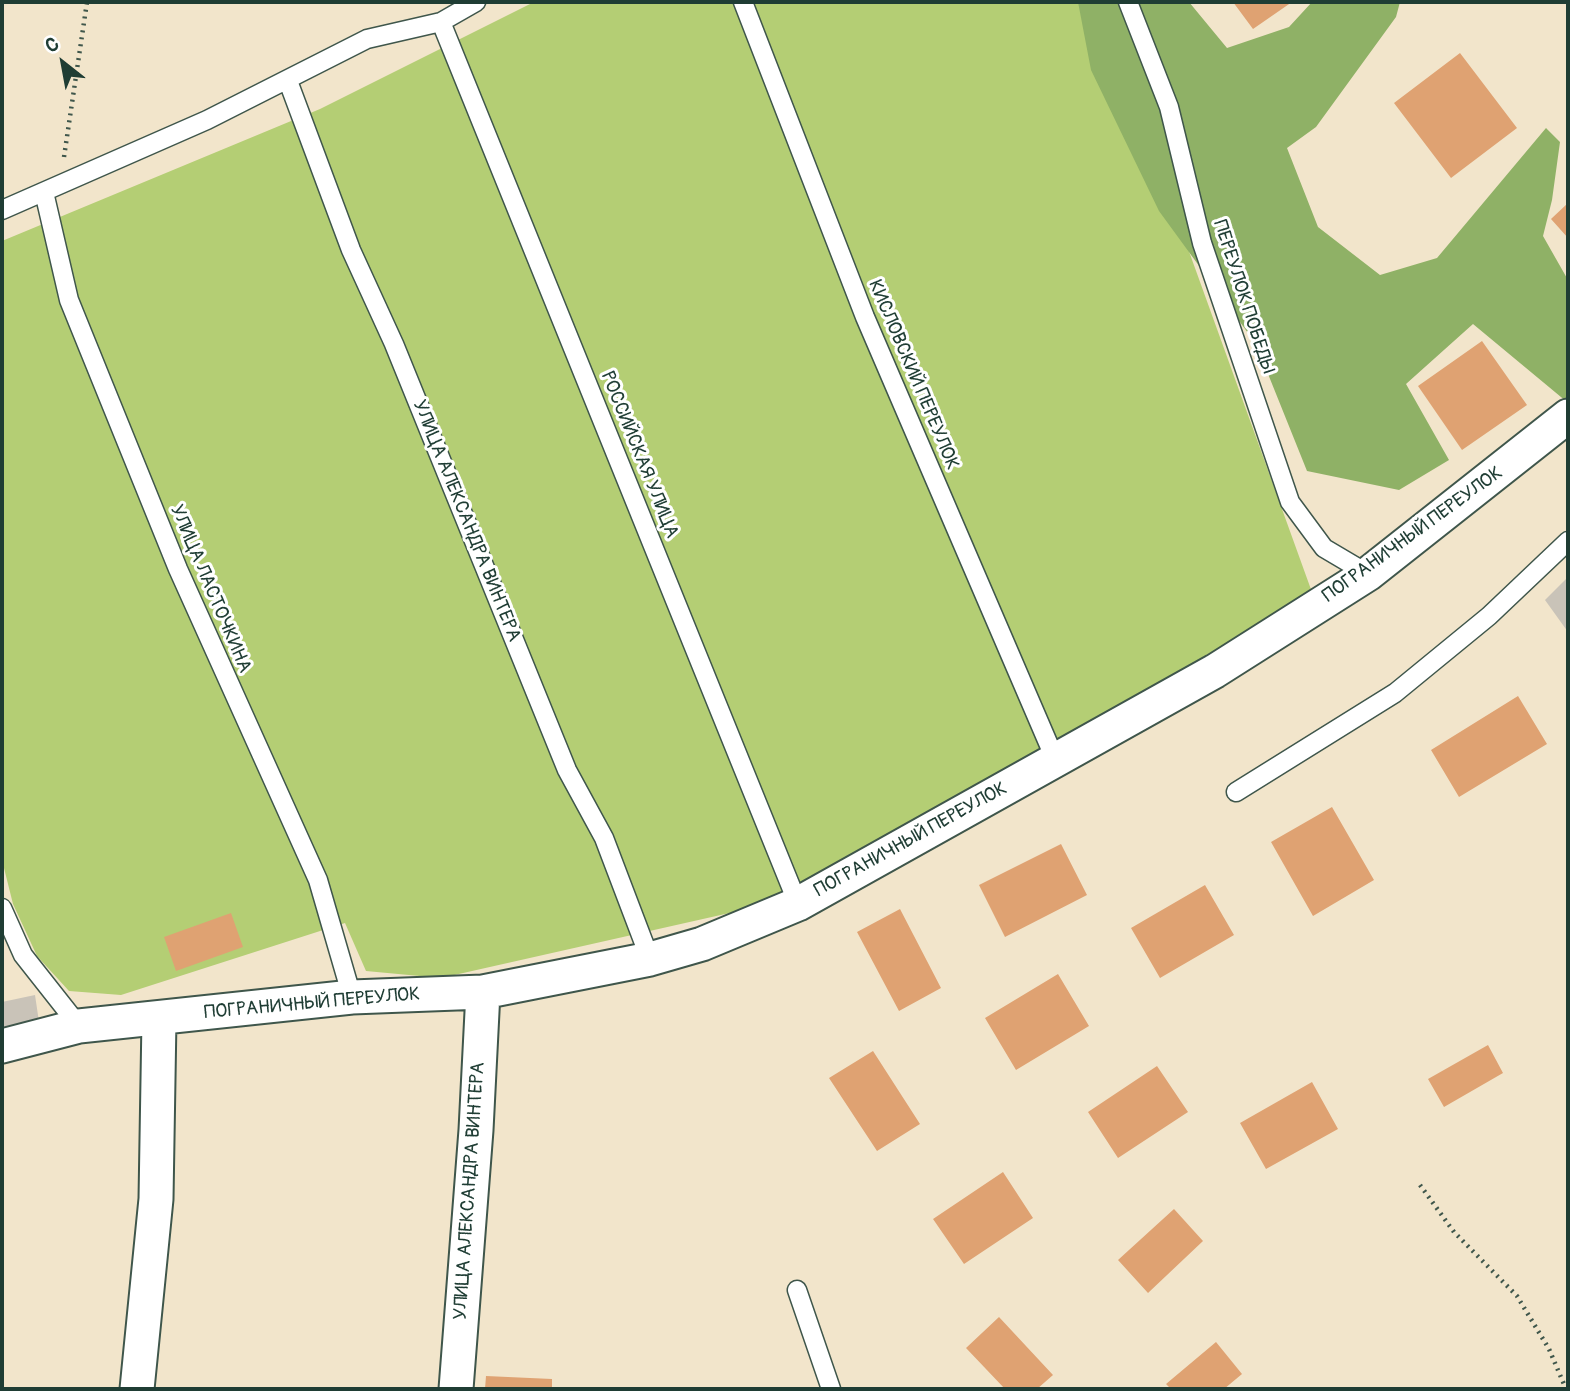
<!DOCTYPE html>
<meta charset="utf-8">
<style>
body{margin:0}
#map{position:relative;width:1570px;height:1391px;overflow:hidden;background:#f2e5cb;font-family:Pangolin,sans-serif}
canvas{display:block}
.frame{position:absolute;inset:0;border:4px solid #1f3d34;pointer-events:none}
.north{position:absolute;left:28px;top:28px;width:70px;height:70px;-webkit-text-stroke:5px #fff;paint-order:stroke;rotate:329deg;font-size:19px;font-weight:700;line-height:28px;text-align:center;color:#1f3d34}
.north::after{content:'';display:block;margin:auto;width:24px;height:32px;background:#1f3d34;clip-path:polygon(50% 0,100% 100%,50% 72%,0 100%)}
</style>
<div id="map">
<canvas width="1570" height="1391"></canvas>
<div class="frame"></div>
<div class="north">С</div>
</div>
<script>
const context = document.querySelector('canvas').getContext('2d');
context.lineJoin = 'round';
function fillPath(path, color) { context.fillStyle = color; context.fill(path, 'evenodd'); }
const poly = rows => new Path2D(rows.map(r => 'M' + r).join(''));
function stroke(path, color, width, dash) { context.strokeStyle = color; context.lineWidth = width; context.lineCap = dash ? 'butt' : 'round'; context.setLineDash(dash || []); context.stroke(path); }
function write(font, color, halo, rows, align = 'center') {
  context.font = font + ' Pangolin,sans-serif'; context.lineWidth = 6; context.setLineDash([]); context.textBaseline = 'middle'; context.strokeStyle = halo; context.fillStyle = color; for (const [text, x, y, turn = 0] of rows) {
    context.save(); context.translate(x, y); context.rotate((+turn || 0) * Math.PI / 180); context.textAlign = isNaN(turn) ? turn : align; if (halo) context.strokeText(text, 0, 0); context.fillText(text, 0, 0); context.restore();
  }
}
fillPath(poly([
 [1568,577,1568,632,1545,600],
 [35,995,39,1022,2,1029,2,1002]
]), '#c9c3b8');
fillPath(poly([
 [534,2,1099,2,1313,595,765,905,441,978,366,971,345,923,121,995,69,991,37,956,13,904,2,860,2,241,320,109]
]), '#b4ce74');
fillPath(poly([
 [1078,2,1189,2,1227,48,1289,27,1312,2,1400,2,1396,17,1316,127,1287,148,1318,227,1380,275,1437,258,1546,128,1560,142,1552,200,1543,236,1568,280,1567,402,1473,324,1406,384,1449,460,1399,490,1307,471,1256,344,1159,211,1091,70]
]), '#8fb166');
fillPath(poly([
 [1233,2,1292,2,1253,29],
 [1460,53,1517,128,1451,178,1394,103],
 [1568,203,1568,238,1551,219],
 [1482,341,1527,405,1462,450,1418,386],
 [1518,696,1547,744,1459,797,1431,750],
 [1332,807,1374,880,1313,916,1271,842],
 [1061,844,1087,895,1005,937,979,885],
 [1205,885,1234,935,1160,978,1131,928],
 [900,909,941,988,899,1011,857,932],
 [231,913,243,947,176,971,164,937],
 [1058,974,1089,1026,1016,1070,985,1018],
 [1488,1045,1503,1073,1444,1107,1428,1079],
 [873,1051,920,1124,877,1151,829,1078],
 [1157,1066,1188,1112,1118,1158,1088,1112],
 [1312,1082,1338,1129,1266,1169,1240,1123],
 [1003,1172,1033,1218,964,1264,933,1219],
 [1174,1209,1203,1241,1148,1293,1118,1260],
 [999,1317,1053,1375,1037,1389,1005,1389,966,1348],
 [1216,1342,1242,1374,1224,1389,1171,1389,1166,1384],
 [486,1376,552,1379,552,1389,485,1389]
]), '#dfa272');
const service = poly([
 [743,2,865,317,1055,759],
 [1128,2,1169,107,1202,243,1290,502,1324,548,1368,574],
 [441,22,798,904],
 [288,81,351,250,394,344,567,770,604,838,650,959],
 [44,192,69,300,178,569,318,880,352,997],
 [2,210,207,120,367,39,441,22,476,2],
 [1236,792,1395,693,1489,616,1568,541],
 [2,908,23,955,79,1026],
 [797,1290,831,1389]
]);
const minor = poly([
 [2,1046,79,1026,352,997,483,992,650,959,702,944,798,904,1215,671,1368,574,1568,416],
 [137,1389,156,1199,159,1019],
 [456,1389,476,1130,483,992]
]);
stroke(service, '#3f564b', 21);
stroke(minor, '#3f564b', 37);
stroke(poly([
 [64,157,87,2],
 [1420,1185,1454,1232,1517,1296,1549,1349,1566,1389]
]), '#3f564b', 4.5, [2, 5]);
stroke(service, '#fff', 18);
stroke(minor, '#fff', 33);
write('19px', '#1f3d34', '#fff', [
 ["ПЕРЕУЛОК ПОБЕДЫ",1243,297,72],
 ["КИСЛОВСКИЙ ПЕРЕУЛОК",913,375,67],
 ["РОССИЙСКАЯ УЛИЦА",639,455,68],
 ["УЛИЦА АЛЕКСАНДРА ВИНТЕРА",466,521,68],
 ["ПОГРАНИЧНЫЙ ПЕРЕУЛОК",1413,535,-36],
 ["УЛИЦА ЛАСТОЧКИНА",210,589,67],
 ["ПОГРАНИЧНЫЙ ПЕРЕУЛОК",911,840,-29],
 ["ПОГРАНИЧНЫЙ ПЕРЕУЛОК",312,1004,-5],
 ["УЛИЦА АЛЕКСАНДРА ВИНТЕРА",470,1191,-86]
]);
</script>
